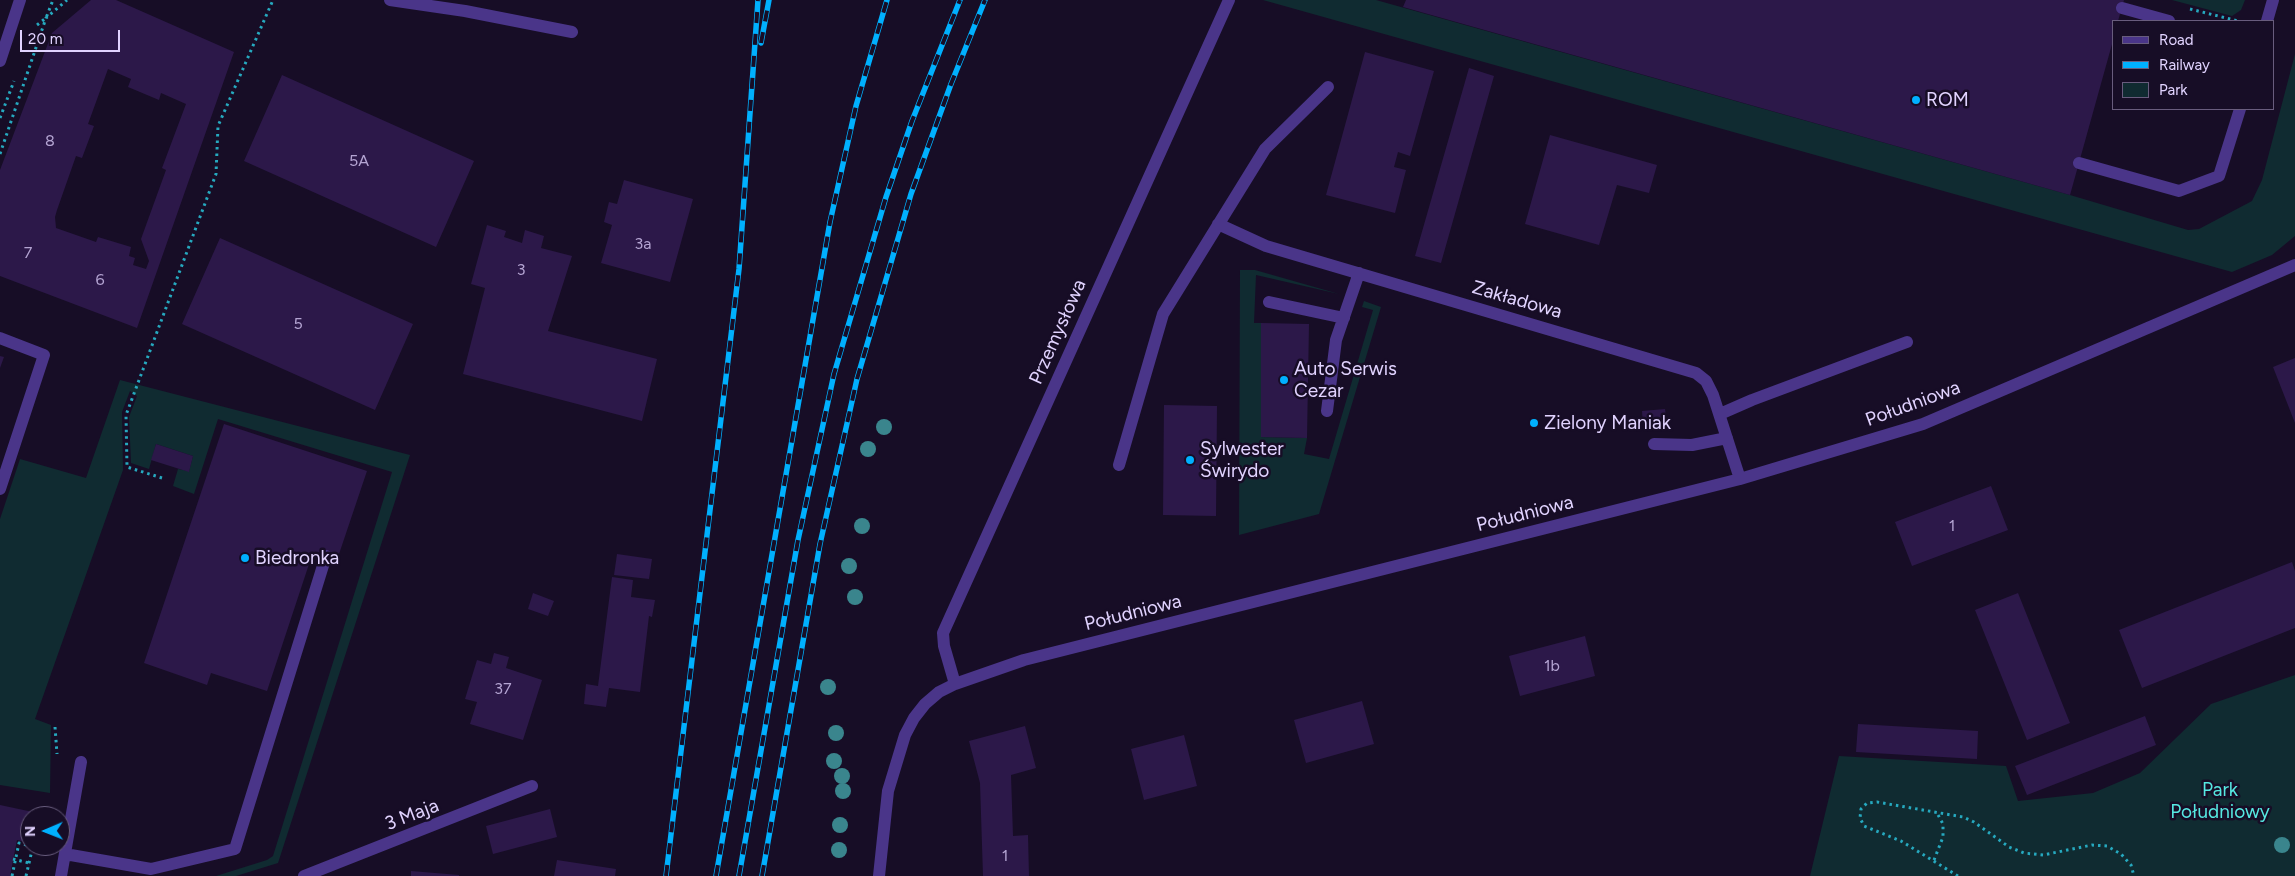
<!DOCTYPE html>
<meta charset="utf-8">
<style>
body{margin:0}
#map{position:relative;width:2295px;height:876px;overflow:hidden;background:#170d26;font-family:Figtree,sans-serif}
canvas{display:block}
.legend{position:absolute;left:2112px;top:20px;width:162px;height:90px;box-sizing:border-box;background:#170d26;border:1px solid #685c7d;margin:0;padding:6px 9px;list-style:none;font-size:15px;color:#e1d3ff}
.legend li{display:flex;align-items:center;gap:10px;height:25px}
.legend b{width:25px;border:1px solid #685c7d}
.north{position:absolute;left:20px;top:806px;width:50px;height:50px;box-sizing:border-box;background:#170d26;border:1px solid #685c7d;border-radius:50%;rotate:269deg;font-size:14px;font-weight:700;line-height:20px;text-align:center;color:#e1d3ff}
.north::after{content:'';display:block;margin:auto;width:18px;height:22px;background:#00b0fe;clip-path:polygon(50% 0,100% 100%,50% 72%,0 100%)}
.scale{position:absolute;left:20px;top:30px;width:100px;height:22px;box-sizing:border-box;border:2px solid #e1d3ff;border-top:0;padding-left:6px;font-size:15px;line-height:18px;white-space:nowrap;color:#e1d3ff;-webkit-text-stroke:4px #170d26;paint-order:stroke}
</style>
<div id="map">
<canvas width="2295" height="876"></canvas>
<ul class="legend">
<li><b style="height:6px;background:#4a3589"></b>Road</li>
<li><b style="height:6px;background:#00b0fe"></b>Railway</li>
<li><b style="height:14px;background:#102b31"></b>Park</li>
</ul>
<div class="north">N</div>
<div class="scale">20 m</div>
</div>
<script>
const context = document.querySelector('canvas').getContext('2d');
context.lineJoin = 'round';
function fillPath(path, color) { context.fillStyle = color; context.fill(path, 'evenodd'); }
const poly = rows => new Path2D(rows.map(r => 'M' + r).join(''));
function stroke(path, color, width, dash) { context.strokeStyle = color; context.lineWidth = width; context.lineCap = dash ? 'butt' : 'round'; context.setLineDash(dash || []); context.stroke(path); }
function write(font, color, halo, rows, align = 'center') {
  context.font = font + ' Figtree,sans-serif'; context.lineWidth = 5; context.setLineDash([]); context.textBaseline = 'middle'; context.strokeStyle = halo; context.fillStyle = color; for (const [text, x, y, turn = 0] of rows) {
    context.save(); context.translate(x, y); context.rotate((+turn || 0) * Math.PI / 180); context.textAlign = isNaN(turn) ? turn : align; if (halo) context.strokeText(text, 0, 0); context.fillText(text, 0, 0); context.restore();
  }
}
fillPath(poly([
 [1263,0,1376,0,2070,195,2188,230,2199,229,2252,201,2262,180,2295,54,2295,236,2272,255,2232,272],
 [2172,0,2245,0,2241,10,2232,16],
 [1240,270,1255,270,1339,294,1256,275,1254,323,1261,323,1261,437,1307,438,1304,454,1329,459,1373,310,1362,307,1364,301,1381,307,1319,514,1239,535],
 [120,380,410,455,278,863,236,876,216,876,267,860,273,856,392,472,218,419,194,494,173,486,178,469,189,471,193,456,156,444,149,469,131,463,129,417,137,396,130,391,122,412,123,470,35,719,51,725,50,793,0,785,0,519,20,459,86,478],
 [2295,675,2295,876,1810,876,1839,756,2006,766,2018,801,2093,793,2140,773,2211,704]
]), '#102b31');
fillPath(poly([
 [91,0,116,0,234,52,137,328,0,276,0,170,52,33],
 [108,69,131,79,128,87,159,100,161,93,186,104,162,168,166,170,141,239,149,261,146,269,133,265,135,258,129,256,131,247,98,237,96,242,56,228,55,217,57,210,76,156,82,158,94,126,88,124],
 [1406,0,2124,0,2118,21,2114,21,2114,37,2070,195,1403,7],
 [1365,52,1434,71,1410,156,1398,152,1394,167,1406,170,1395,213,1326,195],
 [1469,68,1494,76,1441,263,1415,256],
 [282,75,474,161,436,247,244,161],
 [1550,135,1657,165,1649,193,1617,185,1599,245,1525,224],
 [624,180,693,199,670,282,601,263,612,225,604,222,609,202,617,204],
 [487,225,506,231,504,237,522,243,525,230,544,236,541,248,572,256,548,331,657,359,642,421,463,374,485,288,471,284],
 [220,238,413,324,375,410,182,324],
 [1261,323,1309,324,1307,438,1261,437],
 [0,356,4,357,0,368],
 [2295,358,2295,423,2273,367],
 [1164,405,1217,406,1216,516,1163,515],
 [1665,409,1667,424,1643,426,1642,411],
 [224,424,367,471,337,560,313,552,267,691,211,673,207,685,144,663],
 [156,444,193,456,189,472,151,460],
 [1991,486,2008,530,1912,566,1895,522],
 [617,554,652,559,649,579,614,575],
 [2292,562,2295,571,2295,628,2142,688,2119,630],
 [612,577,633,580,631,597,655,600,652,617,649,616,640,692,609,688,606,707,584,704,586,684,598,686],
 [533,593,554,601,548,616,528,609],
 [2018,593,2070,723,2027,740,1975,610],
 [1585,636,1595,676,1520,696,1509,656],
 [494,653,509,657,506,668,542,680,523,740,470,724,477,702,465,699,477,660,491,664],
 [1362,701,1374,744,1306,763,1294,720],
 [2145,716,2156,745,2027,795,2015,766],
 [1858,724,1978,731,1977,759,1856,752],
 [1025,726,1036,768,1011,775,1013,836,1028,835,1029,876,983,876,980,783,969,741],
 [1184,735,1197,786,1144,800,1131,749],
 [0,805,47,815,30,816,30,843,17,840,10,876,0,876],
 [550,809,557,837,493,854,486,826],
 [557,860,616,869,615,876,554,876],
 [411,871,459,875,459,876,411,876]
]), '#2c1849');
stroke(poly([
 [2190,9,2238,21],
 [37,25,46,18,53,0],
 [0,118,14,81],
 [0,154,46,18,67,0],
 [162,478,127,467,126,415,216,174,218,126,273,0],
 [55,727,57,754],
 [13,859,29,863],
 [1934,860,1943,837,1943,824,1937,813],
 [12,876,19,843,30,846],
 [26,876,33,846],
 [1958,876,1901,841,1864,826,1860,818,1861,809,1867,803,1877,802,1963,817,1974,822,2009,847,2024,853,2043,855,2092,845,2107,846,2121,854,2131,865,2134,876]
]), '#26a9bf', 3, [2.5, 4]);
stroke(poly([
 [390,0,465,11,572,32],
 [2122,8,2169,21],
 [2267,21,2273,0],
 [0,61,20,0],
 [2079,163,2179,191,2219,176,2240,109],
 [1218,224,1266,246,1696,373,1706,381,1713,395,1740,479],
 [1269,302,1344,318],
 [0,338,44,355,0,489],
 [1327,411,1336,340,1359,273],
 [1720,414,1752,400,1907,342],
 [1654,444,1692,445,1727,438],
 [1119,465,1163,314,1265,149,1328,87],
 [955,684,944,646,943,633,1229,0],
 [65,854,151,869,235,849,326,556],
 [61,876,81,762],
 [304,876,532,786],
 [879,876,888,791,905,735,914,718,925,704,939,692,955,684,1024,660,1740,479,1923,424,2295,265]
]), '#4a3589', 12);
const rail = poly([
 [761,43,769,0],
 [666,876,739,269,758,0],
 [716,876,830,222,856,106,887,0],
 [739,876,798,540,834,374,886,197,912,121,960,0],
 [762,876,820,544,857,379,911,194,951,84,985,0]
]);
stroke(rail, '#00b0fe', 5.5);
stroke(rail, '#170d26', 4, [11]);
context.fillStyle = '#3a858d';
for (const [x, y] of [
 [884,427],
 [868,449],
 [862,526],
 [849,566],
 [855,597],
 [828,687],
 [836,733],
 [834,761],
 [842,776],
 [843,791],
 [840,825],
 [2282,845],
 [839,850]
]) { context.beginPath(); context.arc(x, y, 8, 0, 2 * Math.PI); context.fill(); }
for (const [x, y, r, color] of [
 [1916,100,5,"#00b0fe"],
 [1284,380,5,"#00b0fe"],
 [1534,423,5,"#00b0fe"],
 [1190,460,5,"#00b0fe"],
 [245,558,5,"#00b0fe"]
]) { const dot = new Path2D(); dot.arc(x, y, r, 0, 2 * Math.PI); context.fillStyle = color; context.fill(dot); stroke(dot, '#170d26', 2); }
write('16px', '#b4a4d2', null, [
 ["8",50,141],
 ["5A",359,161],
 ["3a",643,244],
 ["7",28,253],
 ["3",521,270],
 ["6",100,280],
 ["5",298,324],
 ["1",1952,526],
 ["1b",1552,666],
 ["37",503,689],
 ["1",1005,856]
]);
write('19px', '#e1d3ff', '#170d26', [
 ["ROM",1926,100],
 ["Auto Serwis",1294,369],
 ["Cezar",1294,391],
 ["Zielony Maniak",1544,423],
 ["Sylwester",1200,449],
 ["Świrydo",1200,471],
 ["Biedronka",255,558]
], 'left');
write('19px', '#e1d3ff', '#170d26', [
 ["Zakładowa",1517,300,16],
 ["Przemysłowa",1058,332,-66],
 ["Południowa",1913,404,-20],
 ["Południowa",1525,514,-14],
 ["Południowa",1133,613,-14],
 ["3 Maja",412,815,-21]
]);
write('19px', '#56e8e2', '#170d26', [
 ["Park",2220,790],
 ["Południowy",2220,812]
]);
</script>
